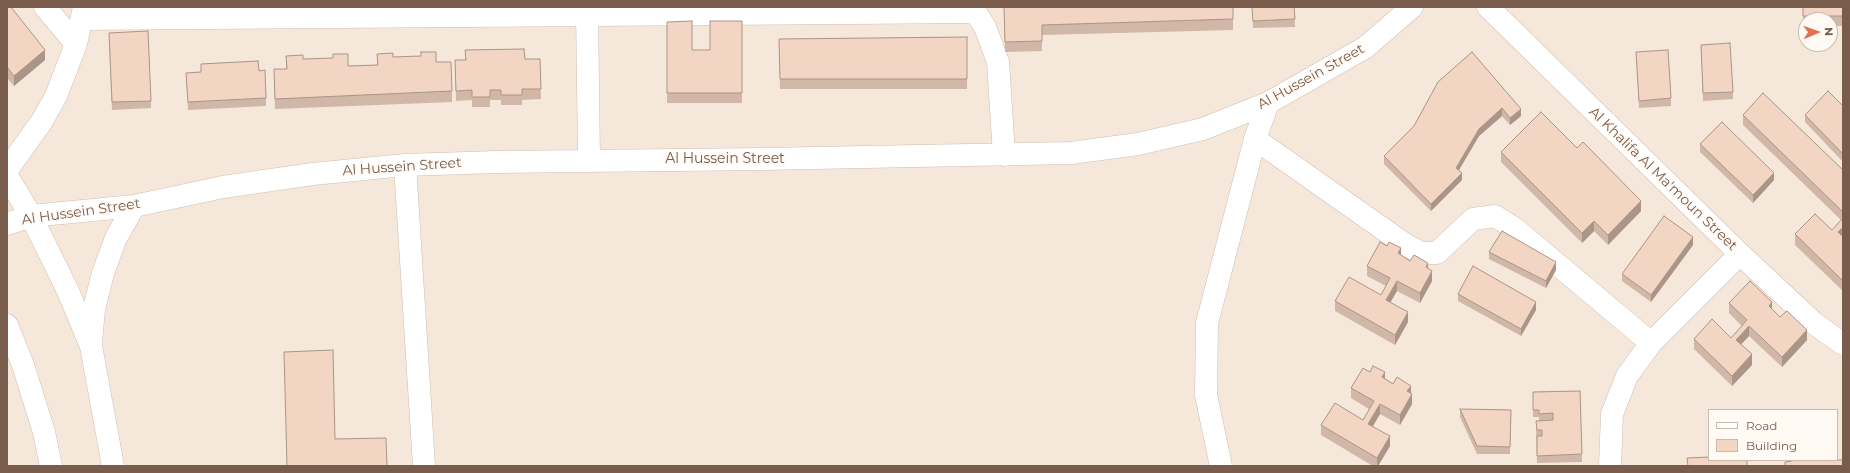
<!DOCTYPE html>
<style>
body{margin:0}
#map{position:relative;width:1850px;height:473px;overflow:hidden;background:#fdf6ec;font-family:Montserrat,sans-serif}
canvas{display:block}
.frame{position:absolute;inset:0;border:8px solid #7a5c4d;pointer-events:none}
.legend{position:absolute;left:1708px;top:409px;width:130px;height:52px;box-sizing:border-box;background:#fffaf3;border:1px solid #cabbb1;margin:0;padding:5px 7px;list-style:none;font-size:12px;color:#7a5c4d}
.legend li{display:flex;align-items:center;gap:8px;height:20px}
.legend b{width:20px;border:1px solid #cabbb1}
.north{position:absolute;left:1798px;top:12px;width:40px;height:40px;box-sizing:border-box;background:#fffaf3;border:1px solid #cabbb1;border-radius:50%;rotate:88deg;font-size:11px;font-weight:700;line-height:16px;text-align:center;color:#7a5c4d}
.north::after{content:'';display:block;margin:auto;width:14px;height:18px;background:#e76f51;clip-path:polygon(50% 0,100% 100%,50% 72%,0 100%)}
</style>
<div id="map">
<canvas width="1850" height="473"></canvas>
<div class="frame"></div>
<ul class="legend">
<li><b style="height:5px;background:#fff"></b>Road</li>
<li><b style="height:11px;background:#f3d5c3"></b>Building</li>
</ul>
<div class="north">N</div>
</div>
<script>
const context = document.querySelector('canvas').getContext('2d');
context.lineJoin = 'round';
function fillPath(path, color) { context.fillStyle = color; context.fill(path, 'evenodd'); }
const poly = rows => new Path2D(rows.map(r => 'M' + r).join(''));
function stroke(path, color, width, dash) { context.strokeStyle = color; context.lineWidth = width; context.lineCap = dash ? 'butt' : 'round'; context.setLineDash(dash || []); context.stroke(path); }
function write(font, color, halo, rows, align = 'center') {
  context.font = font + ' Montserrat,sans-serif'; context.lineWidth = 3.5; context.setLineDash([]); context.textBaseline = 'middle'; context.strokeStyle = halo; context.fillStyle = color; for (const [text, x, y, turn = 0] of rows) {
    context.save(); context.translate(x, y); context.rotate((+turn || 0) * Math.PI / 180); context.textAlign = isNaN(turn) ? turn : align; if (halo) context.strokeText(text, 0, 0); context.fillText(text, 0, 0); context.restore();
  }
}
fillPath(poly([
 [7,7,1843,7,1843,466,7,466],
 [1806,20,1830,20,1830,44,1806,44],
 [1709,410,1837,410,1837,460,1709,460]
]), '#f5e8da');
const minor = poly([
 [45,7,76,44],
 [587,7,589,160],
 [972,7,985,27,998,62,1004,155],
 [1488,7,1740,254,1815,324,1843,344],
 [82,19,976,12],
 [1255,139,1406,245,1421,253,1437,253,1473,219,1495,216,1514,228,1651,343],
 [405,165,424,466],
 [7,170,42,121,56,96,76,44,84,7],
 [7,176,31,216,68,291,91,346,113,466],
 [7,224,31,216,134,206,223,187,313,174,405,165,497,162,763,159,1071,153,1138,144,1203,129,1268,103,1366,47,1412,7],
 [7,325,23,365,44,432,51,466],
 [91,342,94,309,103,273,116,238,134,206],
 [1221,466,1206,395,1207,323,1255,139,1268,103],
 [1610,466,1612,414,1627,376,1651,343,1740,254]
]);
stroke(minor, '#d1beb0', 23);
stroke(minor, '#fff', 22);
fillPath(poly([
 [7,7,45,60,14,86,7,78],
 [1004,7,1233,7,1233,30,1042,35,1042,51,1005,52],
 [1252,7,1294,7,1295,27,1253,28],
 [1803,7,1843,7,1843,26,1830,26,1830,20,1806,20,1806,26,1803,26],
 [742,21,742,103,667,103,667,22,692,50,710,50],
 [967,37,967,89,780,89,779,39],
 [109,40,151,101,151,108,112,110],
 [1701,45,1733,92,1733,99,1703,101],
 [465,50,525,59,540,59,541,99,522,100,522,105,501,105,501,100,490,100,490,107,472,107,472,100,456,101,455,60,465,60],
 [1636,52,1671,98,1671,106,1639,108],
 [377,54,393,57,436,62,452,91,452,102,275,109,274,69,286,69,286,56,348,66,377,65],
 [259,71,266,98,266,106,188,110,186,73],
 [1438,82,1521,116,1510,125,1502,116,1479,136,1459,170,1462,180,1431,211,1384,164,1384,156,1414,126],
 [1843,106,1843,162,1805,122,1805,115],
 [1743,115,1843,170,1843,291,1795,245,1795,234,1832,230,1841,220,1743,125],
 [1700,144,1774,180,1753,203,1700,152],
 [1577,148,1641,211,1608,245,1594,231,1582,243,1501,162,1501,152],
 [1693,245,1651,302,1622,281,1622,274],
 [1489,252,1556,270,1546,288,1489,259],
 [1401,255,1410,261,1428,269,1432,281,1420,303,1397,291,1390,302,1408,322,1395,345,1335,311,1335,301,1381,295,1386,286,1367,276,1367,266],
 [1458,294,1536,310,1521,336,1458,301],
 [1729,303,1772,310,1807,340,1782,367,1749,336,1741,344,1752,365,1732,386,1694,349,1694,339,1731,338,1742,326,1729,313],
 [1370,372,1385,379,1411,393,1412,404,1400,425,1380,414,1373,426,1390,446,1378,466,1373,466,1321,435,1321,425,1363,420,1369,409,1351,398,1351,388],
 [1580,391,1582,462,1537,463,1536,428,1539,421,1539,417,1533,417,1533,392],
 [1460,409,1511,410,1510,454,1477,454,1460,417]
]), '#d1b7a8');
fillPath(poly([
 [45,50,45,60,14,86,14,76],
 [1502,108,1502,116,1479,136,1456,175,1456,168,1479,129],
 [1521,109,1521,116,1510,125,1510,118],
 [1462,173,1462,180,1431,211,1431,204],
 [1774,173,1774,180,1753,203,1753,195],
 [1641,201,1641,211,1608,245,1608,235],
 [1594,221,1594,231,1582,243,1582,233],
 [1843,227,1843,237,1838,232],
 [1693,237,1693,245,1651,302,1651,295],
 [1401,248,1401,258,1398,253],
 [1556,262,1556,270,1546,288,1546,281],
 [1428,263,1428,273,1426,267],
 [1432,271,1432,281,1420,303,1420,293],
 [1397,281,1397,291,1386,310,1386,300],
 [1536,302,1536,310,1521,336,1521,329],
 [1772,302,1772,312,1769,306],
 [1408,312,1408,322,1395,345,1395,335],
 [1749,326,1749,336,1736,350,1736,340],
 [1807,330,1807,340,1782,367,1782,357],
 [1752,354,1752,365,1732,386,1732,376],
 [1385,372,1385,382,1382,377],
 [1411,386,1411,396,1407,391],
 [1412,394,1412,404,1400,425,1400,415],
 [1380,404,1380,414,1368,434,1368,424],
 [1390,436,1390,446,1378,466,1377,466,1377,458]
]), '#aa9588');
const building = poly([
 [7,7,11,7,45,50,14,76,7,67,7,7],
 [1004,7,1233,7,1233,19,1042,25,1042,41,1005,42,1004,7],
 [1252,7,1294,7,1295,19,1253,21,1252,7],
 [1803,7,1843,7,1843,16,1803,16,1803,7],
 [692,21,692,50,710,50,710,21,742,21,742,93,667,93,667,22,692,21],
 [148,31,151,101,112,102,109,33,148,31],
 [967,37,967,79,780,79,779,39,967,37],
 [1730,43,1733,92,1703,93,1701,45,1730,43],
 [524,49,525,59,540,59,541,89,522,89,522,95,501,95,501,90,490,90,490,97,472,97,472,90,456,91,455,60,466,60,465,50,524,49],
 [1668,50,1671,98,1639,101,1636,52,1668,50],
 [421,52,436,52,436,62,451,62,452,91,275,99,274,69,287,69,286,56,303,55,303,59,333,58,333,54,348,54,348,66,378,65,377,54,393,53,393,57,421,56,421,52],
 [1472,52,1521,109,1510,118,1502,108,1479,129,1456,168,1462,173,1431,204,1384,156,1414,126,1438,82,1472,52],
 [258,61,259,71,265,70,266,98,188,102,186,73,201,72,201,64,258,61],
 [1828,91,1843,106,1843,154,1805,115,1828,91],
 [1763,93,1843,170,1843,212,1743,115,1763,93],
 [1541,112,1577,148,1583,142,1641,201,1608,235,1594,221,1582,233,1501,152,1541,112],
 [1722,122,1774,173,1753,195,1700,144,1722,122],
 [1815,214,1832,230,1843,218,1843,227,1838,232,1843,237,1843,281,1795,234,1815,214],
 [1664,216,1693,237,1651,295,1622,274,1664,216],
 [1502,231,1556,262,1546,281,1489,252,1502,231],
 [1380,242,1387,246,1389,242,1401,248,1398,253,1410,261,1414,255,1428,263,1426,267,1432,271,1420,293,1397,281,1386,300,1408,312,1395,335,1335,301,1349,277,1381,295,1390,278,1367,266,1380,242],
 [1473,266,1536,302,1521,329,1458,294,1473,266],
 [1750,281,1772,302,1769,306,1780,317,1787,311,1807,330,1782,357,1749,326,1736,340,1752,354,1732,376,1694,339,1712,319,1731,338,1747,320,1729,303,1750,281],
 [333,350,335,439,386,438,387,466,287,466,284,352,333,350],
 [1373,366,1385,372,1382,377,1393,384,1397,377,1411,386,1407,391,1412,394,1400,415,1380,404,1368,424,1390,436,1377,458,1321,425,1335,403,1363,420,1374,401,1351,388,1363,368,1370,372,1373,366],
 [1580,391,1582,454,1537,456,1537,436,1542,436,1542,430,1537,430,1536,421,1553,420,1553,413,1539,414,1539,410,1533,410,1533,392,1580,391],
 [1460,409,1511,410,1510,447,1477,446,1460,409],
 [1709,457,1709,460,1747,460,1747,466,1688,466,1687,458,1709,457],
 [1792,460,1843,460,1843,466,1785,466,1785,462,1792,461,1792,460]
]);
fillPath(building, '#f3d5c3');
stroke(building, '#aa9588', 1);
write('14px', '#7a5c4d', '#fffaf3', [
 ["Al Hussein Street",1311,77,-29],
 ["Al Hussein Street",725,159],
 ["Al Hussein Street",402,167,-4],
 ["Al Khalifa Al Ma'moun Street",1663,179,44],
 ["Al Hussein Street",81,212,-8]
]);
</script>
